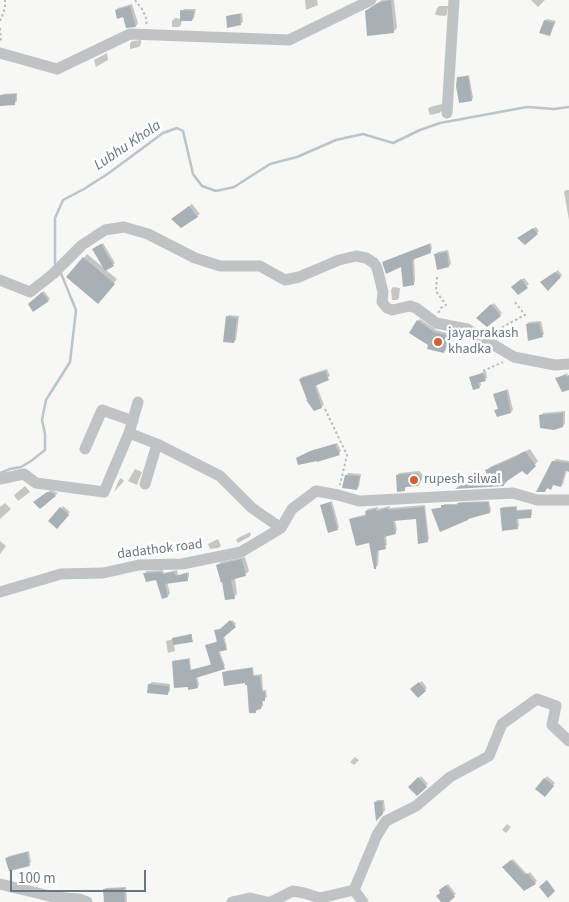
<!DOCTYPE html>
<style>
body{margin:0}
#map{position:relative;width:569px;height:902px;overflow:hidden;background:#f7f7f5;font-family:"Source Sans 3",sans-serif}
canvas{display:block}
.scale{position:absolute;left:10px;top:870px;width:136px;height:22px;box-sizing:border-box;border:2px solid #697783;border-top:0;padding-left:6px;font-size:15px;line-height:18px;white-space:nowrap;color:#697783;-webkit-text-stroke:4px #fff;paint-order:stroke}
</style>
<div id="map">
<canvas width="569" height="902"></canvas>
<div class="scale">100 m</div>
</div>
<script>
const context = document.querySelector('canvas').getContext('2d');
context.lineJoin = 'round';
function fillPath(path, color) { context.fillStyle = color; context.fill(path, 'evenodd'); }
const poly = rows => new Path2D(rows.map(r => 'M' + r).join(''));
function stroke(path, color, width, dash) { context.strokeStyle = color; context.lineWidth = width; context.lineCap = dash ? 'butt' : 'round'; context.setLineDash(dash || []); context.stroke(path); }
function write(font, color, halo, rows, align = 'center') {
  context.font = font + ' "Source Sans 3",sans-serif'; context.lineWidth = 5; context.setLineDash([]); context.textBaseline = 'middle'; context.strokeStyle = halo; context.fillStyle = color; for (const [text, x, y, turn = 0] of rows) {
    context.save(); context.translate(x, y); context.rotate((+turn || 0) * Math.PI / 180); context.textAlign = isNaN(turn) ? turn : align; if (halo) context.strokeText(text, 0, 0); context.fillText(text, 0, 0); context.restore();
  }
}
fillPath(poly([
 [305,0,317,0,318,5,306,10],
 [382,0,394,0,397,28,393,32,370,8],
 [531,0,545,0,538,7],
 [132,4,138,23,136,26,127,26,124,16,116,10,118,8],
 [439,6,448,6,447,14,445,16,435,15,437,8],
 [184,9,196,9,194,18,192,20,182,19,181,25,179,27,172,27,172,21,175,18,181,19,182,11],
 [242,13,243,22,240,24,228,17,230,15],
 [547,19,556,21,550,35,545,21],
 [141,40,141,44,139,47,130,49,130,44,132,41],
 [107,53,108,60,96,67,94,60],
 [469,75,473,98,471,100,458,78],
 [17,93,17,101,14,103,0,105,1,96,3,94],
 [442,104,442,111,439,113,430,115,428,109,430,107],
 [566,190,569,190,569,220,564,192],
 [192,204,200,214,181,227,175,217],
 [536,227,539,231,525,243,521,236],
 [103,243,115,263,106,270,117,279,102,298,84,258,87,254,105,269,96,247],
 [431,243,432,249,430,252,414,258,415,281,413,284,402,266,383,262],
 [448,250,451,264,449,266,435,255,438,252],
 [558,270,562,275,548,289,541,282],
 [524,278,529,284,518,294,515,285],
 [393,287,400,288,399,298,397,300,392,300,391,290],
 [44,291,50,299,48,300,34,300,35,298],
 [494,303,502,313,487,325,478,318],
 [229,315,239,316,236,340,234,342,227,317],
 [420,319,436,330,450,334,446,350,443,352,418,321],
 [541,321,544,334,542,336,527,324,529,322],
 [327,369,330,376,316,384,324,405,321,407,300,379,302,377],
 [486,371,487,378,480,381,481,385,479,387,470,378],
 [567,373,568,376,569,375,569,388,557,378],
 [508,389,513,410,511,412,496,410,499,408,495,395],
 [565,411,565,423,563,426,541,415,543,413],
 [337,443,341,451,339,453,300,456,314,450],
 [530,449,538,461,527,473,522,469,507,479,507,482,504,485,458,487,471,478,489,477,487,471,490,467],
 [556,459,569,461,569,471,567,470,563,484,561,486,554,484,551,488,548,487,544,491,553,462],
 [135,469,142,472,137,485,128,481],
 [419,471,423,475,422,480,417,485,407,486,404,490,397,475,399,473],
 [348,473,361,474,359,486,357,489,346,476],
 [121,478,124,481,114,492,119,480],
 [25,486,30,492,18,501,14,495],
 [51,490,58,493,40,507,37,500],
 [332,501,339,527,337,529,322,505],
 [489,501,491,510,490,512,468,519,433,509,442,507,444,504,458,504,460,502],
 [5,503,11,509,0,519,0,507],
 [425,505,429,539,427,541,417,517,395,520,397,530,395,533,386,535,387,545,379,550,378,565,376,567,370,542,350,520,352,518,367,514,366,511,368,509,378,507,378,509,390,506,390,508],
 [63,506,70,512,57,527,50,521],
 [517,506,517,510,532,509,532,515,530,517,518,517,519,526,517,528,501,508,503,507],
 [250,532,251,535,249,537,238,543,236,540,238,538],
 [218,539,221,546,218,548,210,549,208,544],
 [0,541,6,546,0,554],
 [245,557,249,571,246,574,235,578,237,594,234,597,224,581,217,565,221,562],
 [163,570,164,573,177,570,178,575,189,572,189,577,187,579,167,582,170,593,168,596,156,579,145,573,147,571],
 [232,620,236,624,224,636,227,647,219,650,225,666,197,676,199,685,197,687,173,661,190,658,191,670,212,664,207,645,218,641,215,631,223,628],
 [192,634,192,641,174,644,175,651,168,653,166,641],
 [253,667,254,675,262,674,263,690,266,690,267,697,263,700,263,706,256,711,249,683,224,673,226,671],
 [422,681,427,688,418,696,412,689],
 [152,682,170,684,170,691,167,694,149,692,149,684],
 [355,757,359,760,354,765,350,762],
 [421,776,428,784,417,794,410,787],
 [547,776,555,783,547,793,537,789],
 [377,800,384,800,385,811,377,818,375,803],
 [507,824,511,827,506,833,502,830],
 [29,851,31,862,29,864,7,858,9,856],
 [513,859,527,874,530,872,537,881,535,883,504,868],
 [448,884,456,894,446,902,443,902,442,888],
 [126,887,127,902,105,902,104,890,106,888]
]), '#0003');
stroke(poly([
 [57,267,55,263,55,218,63,200,84,189,109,173,163,133,177,128,183,131,193,174,202,186,216,191,234,187,270,164,297,157,336,140,363,134,393,143,420,130,440,123,527,107,554,109,569,107],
 [0,473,10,469,21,467,31,461,45,450,45,434,42,420,46,400,70,362,76,310,60,271]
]), '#bac4c9', 2.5);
fillPath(poly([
 [391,0,394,33,367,36,365,11,378,3],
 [130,6,136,27,126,28,123,17,117,19,115,10],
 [180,10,194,11,192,21,180,21],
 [240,14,241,25,227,28,226,16],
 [544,20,554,23,550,36,539,33],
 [468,76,472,101,459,103,456,86,457,77],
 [16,94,15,105,0,106,0,95],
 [189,206,198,217,181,228,171,219],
 [533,228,538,234,525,245,517,238],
 [101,244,114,266,105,271,92,249],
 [429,244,431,253,412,260,414,285,403,287,401,267,386,274,382,262],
 [447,252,449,267,437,270,434,254],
 [83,257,115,284,98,304,66,277],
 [555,272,561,277,548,291,540,282],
 [521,279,528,288,518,295,511,287],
 [42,292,49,301,33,312,28,304],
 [491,304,501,316,487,327,476,318],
 [226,316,237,318,234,343,223,342],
 [417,320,434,332,449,336,444,353,427,349,428,345,409,333],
 [539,323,543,337,528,341,526,324],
 [325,371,329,380,315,386,322,408,314,411,306,400,307,400,299,379],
 [483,373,486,381,478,383,480,388,473,390,469,377],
 [565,375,566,377,569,375,569,390,562,392,555,378],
 [506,390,511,413,497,417,494,410,498,409,493,394],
 [563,413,563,427,554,430,540,428,539,415],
 [335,444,340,455,317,462,317,461,298,465,296,458,310,451],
 [523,452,526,452,536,466,527,475,522,471,504,483,504,486,455,489,467,481,489,479,485,470,514,458],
 [552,461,569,463,569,472,565,470,561,487,553,485,551,490,547,488,545,492,536,492],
 [417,473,421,477,420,483,418,486,405,487,405,491,397,492,396,475],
 [345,475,360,476,357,490,342,488],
 [47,492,53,493,56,496,40,509,33,502],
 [330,502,338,530,328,533,320,505],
 [488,502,490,513,468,519,468,520,440,532,431,509,441,508,441,505,458,505,457,503],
 [60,507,69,515,57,529,48,521],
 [424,507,428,542,418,544,416,519,393,521,396,534,384,537,386,549,377,551,376,569,374,569,369,543,356,546,349,519,366,516,365,511,376,509,376,511,388,508,388,510],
 [516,507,516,511,531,510,531,518,516,519,518,529,502,531,500,508],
 [242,559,246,576,231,580,235,599,225,600,222,582,221,583,216,565],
 [162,572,162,574,174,572,176,576,187,573,188,581,165,584,168,597,162,599,156,580,146,582,143,573],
 [230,620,236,627,223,638,227,650,218,652,225,669,196,678,198,688,188,690,188,687,174,688,172,661,189,659,190,670,211,665,205,645,217,642,214,630,220,629],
 [191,634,193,642,173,645,172,638],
 [252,668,253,676,260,676,262,692,265,692,265,701,262,701,261,709,256,710,256,713,249,713,247,685,245,685,245,683,224,686,222,672],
 [419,682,426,691,418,698,410,689],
 [148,684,169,686,168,695,147,693],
 [418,777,427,787,417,796,408,787],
 [544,778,554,786,545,797,535,789],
 [382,801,383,814,376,821,374,802],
 [27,852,30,866,9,871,5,858],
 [511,860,525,875,527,873,536,884,524,891,502,867],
 [547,880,555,891,548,898,539,887],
 [446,885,455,897,449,902,441,902,436,896,440,893,439,890],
 [124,888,125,902,104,902,103,889]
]), '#a9b0b5');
stroke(poly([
 [135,0,142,9,147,20,146,25],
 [0,21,5,8,5,0],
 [0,28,1,43],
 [437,277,436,291,446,305,441,308,438,313],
 [493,332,525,315,514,301],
 [483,371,503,362],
 [325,409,347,455,340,485]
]), '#b9bcbe', 2, [2.5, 2.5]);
stroke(poly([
 [0,53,57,69,130,34,289,40,371,0],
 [447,113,454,0],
 [0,280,30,292,53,274,82,245,105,230,124,227,148,234,195,258,220,266,260,266,285,280,299,277,339,260,356,256,366,258,374,263,377,268,383,292,382,302,387,308,392,310,410,306,416,308,436,323,467,329,514,357,555,365,569,364],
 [129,433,157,444,220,476,252,508,281,528],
 [85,449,102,410,133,421],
 [0,479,24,474,36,483,104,492,129,433,138,402],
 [145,484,157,444],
 [0,592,61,574,103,573,139,565,182,564,241,552,281,528,292,509,316,491,338,495,359,501,513,493,537,500,569,500],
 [0,884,54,897,79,899,87,902],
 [354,890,377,835,386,821,416,806,450,777,489,756,502,724,537,699,556,706,552,725,569,741],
 [232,902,250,898,267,902],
 [271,902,293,891,304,893,320,898,354,890,363,902]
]), '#bfc3c6', 11);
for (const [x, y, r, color] of [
 [438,342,5,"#d56037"],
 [414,480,5,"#d56037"]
]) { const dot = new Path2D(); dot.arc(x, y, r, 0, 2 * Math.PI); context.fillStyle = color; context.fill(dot); stroke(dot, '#fff', 2); }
write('14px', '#697783', '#fff', [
 ["jayaprakash",448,334],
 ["khadka",448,350],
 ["rupesh silwal",424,480]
], 'left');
write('14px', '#697783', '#fff', [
 ["dadathok road",160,550,-7]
]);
write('italic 15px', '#64777f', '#fff', [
 ["Lubhu Khola",128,146,-34]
]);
</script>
